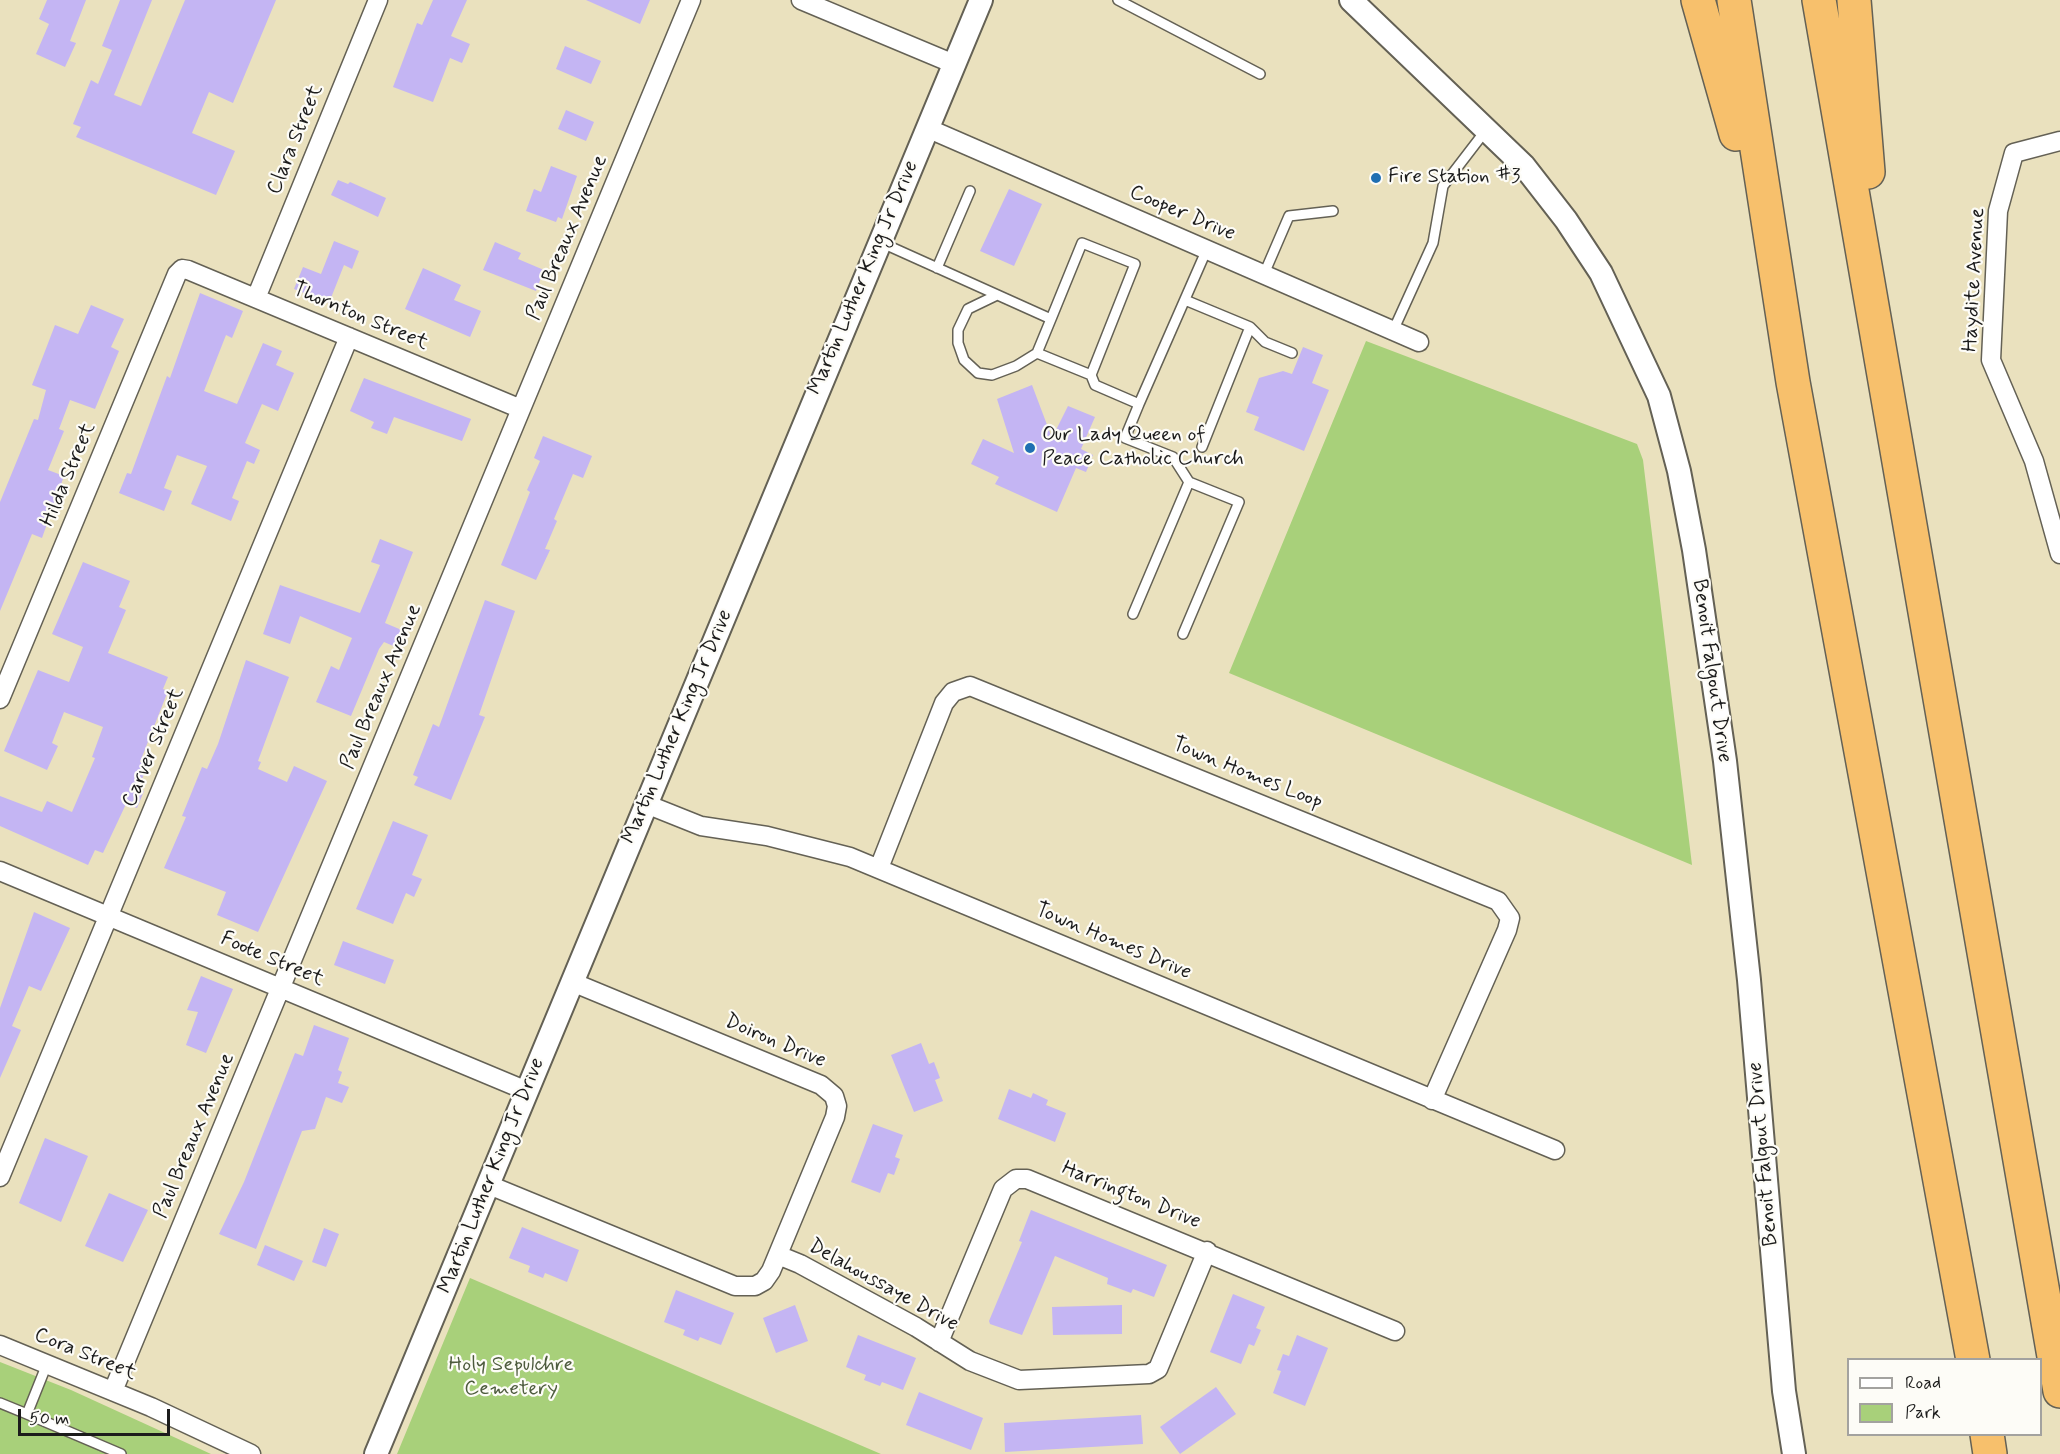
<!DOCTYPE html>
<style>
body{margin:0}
#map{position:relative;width:2060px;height:1454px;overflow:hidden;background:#eae1be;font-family:Mynerve,sans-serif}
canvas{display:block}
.legend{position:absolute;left:1847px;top:1358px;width:195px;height:78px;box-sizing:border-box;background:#fdfcf7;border:2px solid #a3a29f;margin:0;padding:8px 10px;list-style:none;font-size:18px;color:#1c1c1c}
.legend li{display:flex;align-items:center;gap:12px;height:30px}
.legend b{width:30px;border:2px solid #a3a29f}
.scale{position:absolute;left:18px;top:1409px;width:152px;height:27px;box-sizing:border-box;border:3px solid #1c1c1c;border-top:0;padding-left:8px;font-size:18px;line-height:21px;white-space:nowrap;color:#1c1c1c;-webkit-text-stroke:4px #fdfcf7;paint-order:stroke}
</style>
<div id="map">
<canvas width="2060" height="1454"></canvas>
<ul class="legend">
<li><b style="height:8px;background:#fff"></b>Road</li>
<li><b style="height:16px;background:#a8d07a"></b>Park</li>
</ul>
<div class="scale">50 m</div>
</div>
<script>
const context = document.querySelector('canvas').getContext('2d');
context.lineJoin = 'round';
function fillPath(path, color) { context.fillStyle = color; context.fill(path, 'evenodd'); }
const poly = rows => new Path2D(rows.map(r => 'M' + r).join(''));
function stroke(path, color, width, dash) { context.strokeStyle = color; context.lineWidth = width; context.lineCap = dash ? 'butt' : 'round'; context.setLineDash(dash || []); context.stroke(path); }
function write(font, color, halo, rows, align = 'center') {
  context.font = font + ' Mynerve,sans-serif'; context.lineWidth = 4.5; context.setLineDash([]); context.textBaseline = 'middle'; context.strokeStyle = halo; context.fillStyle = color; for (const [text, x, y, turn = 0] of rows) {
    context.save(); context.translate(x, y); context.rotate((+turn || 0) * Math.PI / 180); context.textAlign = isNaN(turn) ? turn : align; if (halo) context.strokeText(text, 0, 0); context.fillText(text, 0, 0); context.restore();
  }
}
fillPath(poly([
 [1366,341,1637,444,1643,460,1692,865,1229,673],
 [470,1278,881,1454,397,1454],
 [0,1362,71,1390,211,1454,0,1454]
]), '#a8d07a');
fillPath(poly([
 [47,0,86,0,70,41,76,43,65,67,36,54,49,24,39,19],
 [120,0,152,0,114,95,141,106,185,0,276,0,233,103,209,92,192,133,235,151,216,195,76,137,81,127,73,124,91,80,98,84,112,50,102,46],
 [433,0,467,0,451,36,470,44,462,63,450,58,433,102,393,87,417,23,422,25],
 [586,0,650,0,640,24],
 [565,46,601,61,591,84,556,69],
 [566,110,594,122,586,141,558,129],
 [551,166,577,176,562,219,558,217,556,222,526,211,534,189,541,192],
 [338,180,348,184,350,182,386,198,378,217,331,195],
 [1009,189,1042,204,1014,266,980,251],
 [334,241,359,251,352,269,344,265,329,303,294,289,303,267,321,274],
 [495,242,521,253,518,259,544,270,536,291,483,270],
 [423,268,461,285,454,300,481,311,470,337,405,309],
 [200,293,243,311,232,338,226,335,204,391,237,404,263,343,282,351,276,365,294,373,278,411,262,404,245,443,260,450,254,464,247,461,232,498,239,501,231,521,191,504,207,466,177,455,164,488,172,491,164,511,119,493,127,473,131,474,167,376,170,378],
 [91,305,124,319,111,347,119,351,95,409,70,400,59,429,64,431,48,470,64,476,42,538,32,534,0,611,0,502,34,419,38,420,46,390,32,385,55,325,78,334],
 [1303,347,1323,355,1312,383,1329,390,1304,451,1254,430,1259,417,1246,412,1259,378,1283,371,1292,374],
 [364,378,471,419,462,441,394,417,387,434,371,428,374,422,350,411],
 [1032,385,1052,438,1068,406,1095,417,1081,449,1093,455,1086,472,1076,468,1057,512,995,484,999,477,971,464,983,439,1014,453,997,399],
 [543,436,592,456,583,478,573,474,554,519,557,521,545,549,550,550,536,580,501,565,530,492,527,490,540,461,534,458],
 [380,539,413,552,385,623,404,631,398,648,384,642,379,649,351,716,316,702,331,666,339,670,352,638,300,616,290,644,263,634,280,585,360,613,380,565,371,562],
 [83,562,130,581,119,607,126,610,108,653,168,677,163,689,168,691,140,762,147,765,139,788,144,791,137,808,126,804,103,853,95,850,88,865,0,826,0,796,42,812,47,801,72,812,95,758,92,757,103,727,64,712,52,743,58,746,47,770,4,751,38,670,69,682,83,647,52,634],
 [485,600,515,611,479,715,485,717,451,800,414,785,418,777,413,775,433,724,439,727],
 [246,660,289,677,258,761,261,762,258,769,287,782,294,766,327,781,258,932,217,915,226,892,164,868,186,817,182,816,202,767,207,769,218,744],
 [393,821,428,835,412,875,422,879,414,897,406,893,393,924,356,909],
 [34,912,70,928,41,991,29,986,12,1026,21,1030,0,1078,0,1008],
 [343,941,394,960,385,984,334,965],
 [201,976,233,989,206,1053,186,1045,198,1012,187,1010],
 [314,1025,349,1038,338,1070,342,1072,338,1083,349,1087,342,1103,326,1097,315,1129,302,1131,256,1249,219,1234,244,1182,295,1053,303,1056],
 [921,1043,929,1064,934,1062,940,1078,935,1080,943,1101,914,1112,891,1055],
 [1009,1089,1031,1098,1033,1093,1048,1100,1046,1105,1066,1113,1055,1142,998,1119],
 [873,1124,903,1135,895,1157,900,1159,894,1175,888,1173,880,1193,851,1182],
 [45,1138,88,1156,61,1222,19,1203],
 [109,1193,148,1210,123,1262,85,1246],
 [1031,1210,1167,1265,1154,1297,1133,1289,1131,1293,1107,1284,1108,1278,1055,1256,1022,1335,990,1324,989,1321,1022,1242,1019,1241],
 [522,1227,579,1250,567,1282,545,1273,543,1278,528,1272,530,1266,509,1258],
 [324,1228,339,1234,326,1267,312,1262],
 [265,1245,303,1261,294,1281,257,1265],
 [676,1290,734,1313,721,1345,700,1337,698,1341,683,1335,685,1330,664,1322],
 [1233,1294,1265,1307,1256,1328,1261,1330,1254,1346,1249,1344,1241,1364,1210,1352],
 [795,1305,808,1341,776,1353,763,1318],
 [1122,1305,1122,1334,1053,1335,1052,1307],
 [858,1335,916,1358,903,1390,882,1382,880,1386,864,1380,866,1375,846,1367],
 [1297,1335,1328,1348,1305,1406,1273,1393,1281,1371,1277,1370,1283,1354,1289,1356],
 [1216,1387,1236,1414,1180,1454,1160,1427],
 [919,1392,983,1418,971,1450,906,1425],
 [1141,1415,1143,1444,1005,1452,1004,1423]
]), '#c4b5f3');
const service = poly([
 [1118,0,1260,74],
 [882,243,1051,319,1037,353,1016,366,992,375,978,373,964,360,958,343,958,330,968,309,997,295],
 [937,268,970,191],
 [1264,274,1289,216,1333,211],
 [1185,300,1250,327,1202,447],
 [1250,327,1265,342,1292,353],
 [1393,331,1433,243,1443,186,1486,130],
 [1037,353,1091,375,1135,264,1082,243,1051,319],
 [1091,375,1095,385,1139,404,1207,249],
 [1133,614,1189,482,1173,457,1125,438,1139,404],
 [1183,634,1239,502,1189,482],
 [47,1364,27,1414,121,1454],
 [0,1403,27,1414]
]);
const minor = poly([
 [801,0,954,64],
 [927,128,1419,342],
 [2060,141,2014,153,1998,211,1991,360,2034,461,2060,554],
 [256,298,378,0],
 [0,699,177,274,182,269,188,270,521,409],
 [646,804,701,826,767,836,850,857,1555,1150],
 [879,868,944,703,953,692,970,686,1498,901,1510,918,1507,930,1432,1100],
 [0,871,527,1091],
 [0,1177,349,337],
 [489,1185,735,1286,755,1286,764,1281,771,1271,835,1117,837,1106,834,1096,821,1085,572,982],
 [778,1255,800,1264,916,1327,970,1361,1019,1380,1149,1374,1158,1369,1207,1251],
 [939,1342,1003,1189,1016,1179,1027,1179,1395,1331],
 [0,1345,151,1407,251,1454],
 [113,1391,691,0]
]);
const tertiary = poly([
 [1351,0,1524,166,1566,220,1601,273,1659,396,1679,471,1694,550,1725,761,1749,980,1784,1391,1794,1454],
 [376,1454,981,0]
]);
const motorway = poly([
 [1698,0,1736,134],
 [1734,0,1793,382,1973,1360],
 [1819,0,2060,1391],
 [1854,0,1868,172],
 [1987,1434,1990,1454]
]);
stroke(service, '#646155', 12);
stroke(minor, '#646155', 21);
stroke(tertiary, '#646155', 26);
stroke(motorway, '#646155', 36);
stroke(service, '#fff', 9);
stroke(minor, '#fff', 18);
stroke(tertiary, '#fff', 22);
stroke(motorway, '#f7c06c', 33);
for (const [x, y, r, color] of [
 [1376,178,6,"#1f6fb2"],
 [1030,448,6,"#1f6fb2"]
]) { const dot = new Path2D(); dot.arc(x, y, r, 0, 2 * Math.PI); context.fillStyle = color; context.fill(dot); stroke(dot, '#fdfcf7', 2); }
write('21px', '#1c1c1c', '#fdfcf7', [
 ["Clara Street",296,140,-68],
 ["Cooper Drive",1182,214,23],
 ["Paul Breaux Avenue",568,238,-67],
 ["Martin Luther King Jr Drive",864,278,-67],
 ["Haydite Avenue",1975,280,-87],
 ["Thornton Street",360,317,23],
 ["Hilda Street",69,475,-67],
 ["Benoit Falgout Drive",1711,671,82],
 ["Paul Breaux Avenue",382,687,-67],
 ["Martin Luther King Jr Drive",678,727,-67],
 ["Carver Street",154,748,-67],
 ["Town Homes Loop",1247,774,22],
 ["Town Homes Drive",1113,942,23],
 ["Foote Street",272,960,23],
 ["Doiron Drive",775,1042,23],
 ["Paul Breaux Avenue",195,1136,-67],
 ["Benoit Falgout Drive",1764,1154,-95],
 ["Martin Luther King Jr Drive",492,1176,-68],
 ["Harrington Drive",1131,1196,22],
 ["Delahoussaye Drive",883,1286,29],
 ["Cora Street",85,1355,22]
]);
write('21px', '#1c1c1c', '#fdfcf7', [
 ["Fire Station #3",1388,178],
 ["Our Lady Queen of",1042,436],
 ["Peace Catholic Church",1042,460]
], 'left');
write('21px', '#4d5b3d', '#fdfcf7', [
 ["Holy Sepulchre",511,1366],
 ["Cemetery",511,1390]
]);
</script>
